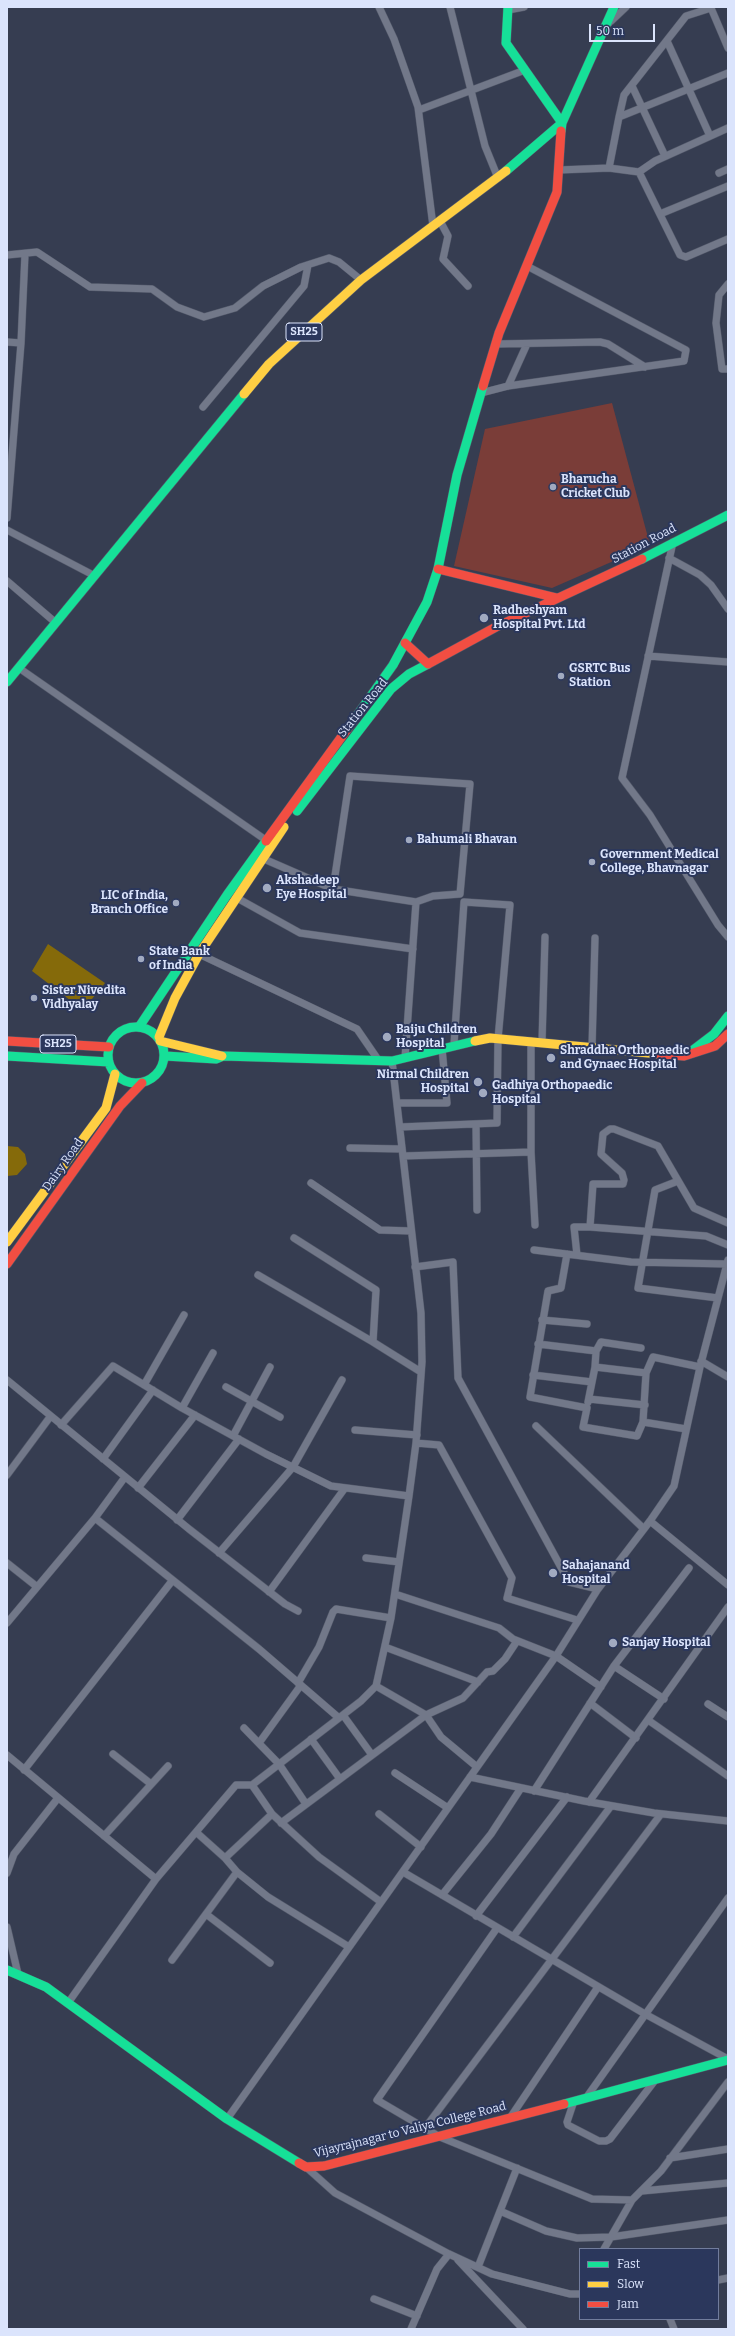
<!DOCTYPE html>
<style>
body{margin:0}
#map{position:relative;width:735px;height:2336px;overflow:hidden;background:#363d51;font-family:Bitter,serif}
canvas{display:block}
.frame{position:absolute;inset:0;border:8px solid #dbe4fc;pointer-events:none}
.legend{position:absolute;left:579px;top:2248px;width:140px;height:72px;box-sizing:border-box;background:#2b375c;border:1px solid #717c9c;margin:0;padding:5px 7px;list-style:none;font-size:12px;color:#dbe4fc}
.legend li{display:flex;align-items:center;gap:8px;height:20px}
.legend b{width:20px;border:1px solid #717c9c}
.scale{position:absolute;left:589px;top:24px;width:66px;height:18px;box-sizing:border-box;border:2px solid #dbe4fc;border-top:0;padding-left:5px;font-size:12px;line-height:14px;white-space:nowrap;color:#dbe4fc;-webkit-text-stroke:3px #2b375c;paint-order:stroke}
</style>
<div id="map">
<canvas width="735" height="2336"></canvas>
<div class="frame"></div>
<ul class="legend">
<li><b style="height:5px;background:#16e098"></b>Fast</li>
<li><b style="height:5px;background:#ffcf43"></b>Slow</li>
<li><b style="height:5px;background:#f24e42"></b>Jam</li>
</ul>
<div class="scale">50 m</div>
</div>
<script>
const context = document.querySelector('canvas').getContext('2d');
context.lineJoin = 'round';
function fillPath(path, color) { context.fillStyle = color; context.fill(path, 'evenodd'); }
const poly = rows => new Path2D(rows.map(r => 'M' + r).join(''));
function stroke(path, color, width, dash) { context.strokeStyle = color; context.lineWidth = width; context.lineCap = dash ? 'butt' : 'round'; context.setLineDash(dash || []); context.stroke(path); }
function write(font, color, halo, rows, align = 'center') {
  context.font = font + ' Bitter,serif'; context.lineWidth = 4; context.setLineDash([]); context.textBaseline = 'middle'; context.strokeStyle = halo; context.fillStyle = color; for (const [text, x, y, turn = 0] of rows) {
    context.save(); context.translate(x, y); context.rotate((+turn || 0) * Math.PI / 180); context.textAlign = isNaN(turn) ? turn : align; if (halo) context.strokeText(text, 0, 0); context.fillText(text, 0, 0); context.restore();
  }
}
fillPath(poly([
 [612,403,650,545,552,588,454,566,485,429]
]), '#7a3d38');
fillPath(poly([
 [48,944,105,983,83,1010,32,971],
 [7,1146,18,1147,25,1154,27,1164,17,1175,7,1176]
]), '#856a0a');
const street = poly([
 [379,7,394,39,418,107,433,226],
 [450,7,485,146,498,178],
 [508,10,524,7],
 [609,23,626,7],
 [667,41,710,136],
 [632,86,665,156],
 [419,110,525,70],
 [619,117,624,95,686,16,711,8,728,48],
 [609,168,619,117,728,73],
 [559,170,609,168,639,172,655,161,728,128],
 [639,172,680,255,686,257,728,239],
 [719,173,728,169],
 [660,214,728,186],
 [440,221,448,236,443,259,468,286],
 [7,255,37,252,90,287,152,289,177,307,204,317,235,308,263,286,301,267,329,258,339,262,361,280],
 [728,284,719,295,716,323,722,369,728,369],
 [7,342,21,343,25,254],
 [496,344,600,342,608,344,645,367],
 [508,386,527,344],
 [481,393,508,386,684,361,686,350,527,266],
 [203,407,304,286,308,265],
 [7,518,21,343],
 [7,530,95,576],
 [673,542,622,778,650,815,718,925,728,937],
 [669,558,700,575,711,585,728,609],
 [7,581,56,623],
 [648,656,728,662],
 [19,668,270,843],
 [264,859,333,889,416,902,433,896,460,894,470,784,350,776,333,889],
 [237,898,300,933,413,949],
 [199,954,357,1029,379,1061],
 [542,1042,545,937],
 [592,1047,595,938],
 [405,1058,416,902],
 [397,1103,447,1103,442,1048],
 [476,1124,477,1210],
 [400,1127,497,1123,498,1039,510,905,464,902,454,1044],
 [350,1148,402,1149],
 [531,1152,535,1225],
 [403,1156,531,1152,531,1041],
 [678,1181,655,1190,638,1288,718,1298],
 [311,1183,380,1230,411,1231],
 [728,1223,694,1208,658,1146,614,1129,610,1129,603,1134,601,1154,622,1173,624,1180,623,1184,593,1184,590,1227,706,1236,728,1245],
 [294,1238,376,1290,373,1342,421,1372],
 [534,1250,631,1262,727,1264],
 [567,1254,561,1288,548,1291,530,1397,587,1408,583,1427,637,1436,643,1422,686,1429],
 [577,1255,574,1227,590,1227],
 [415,1267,453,1262,458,1378,569,1582,598,1589],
 [258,1275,373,1342],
 [542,1320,587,1324],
 [538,1344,596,1351,595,1367,646,1373,653,1357,700,1367],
 [596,1351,601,1342,641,1348],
 [701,1361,728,1377],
 [533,1375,592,1382],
 [7,1380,189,1529,285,1604,298,1611],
 [144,1385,184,1315],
 [226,1387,280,1417],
 [589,1399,645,1405],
 [588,1402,595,1367],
 [182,1408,213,1353],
 [643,1422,646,1373],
 [61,1425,113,1366,182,1408,266,1454,331,1486,409,1496],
 [536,1426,644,1529],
 [355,1430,417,1435],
 [233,1436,270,1367],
 [416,1443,439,1445,512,1578,507,1598,577,1620],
 [103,1459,153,1390],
 [7,1475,50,1417],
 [138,1488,195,1415],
 [95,1518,259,1649,339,1718],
 [177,1520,239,1439],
 [650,1521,728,1585],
 [219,1553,293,1467,342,1380],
 [366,1558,399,1562],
 [7,1563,36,1586],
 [269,1592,345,1488],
 [395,1594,499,1628,513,1639,556,1656,601,1687],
 [7,1623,95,1518,125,1477],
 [385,1647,478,1682],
 [614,1666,664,1699],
 [298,1683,319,1647,333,1612,336,1609,391,1618],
 [376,1686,426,1715,441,1737,477,1767],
 [590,1703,636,1738],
 [708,1704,728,1717],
 [343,1715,372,1755],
 [648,1720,728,1776],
 [244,1728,279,1764,306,1804],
 [311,1739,340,1779],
 [259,1743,301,1685],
 [113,1754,151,1784],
 [7,1755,156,1879],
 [24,1770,172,1581],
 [395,1773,448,1808],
 [470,1777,584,1801,654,1813,728,1821],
 [252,1785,272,1814,319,1857,381,1902],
 [534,1791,614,1666,689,1568],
 [589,1802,728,1607],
 [379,1814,421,1847],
 [281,1823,426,1715,463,1698,487,1672,493,1671,505,1659,517,1641],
 [196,1832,225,1858,272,1814],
 [104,1836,168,1766],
 [225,1858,237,1872,268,1897,349,1947],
 [403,1872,645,2014,728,2059],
 [7,1873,14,1854,58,1798],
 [442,1895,491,1834,521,1788],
 [206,1914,270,1963],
 [476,1916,567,1797],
 [7,1927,18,1974],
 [497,1928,377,2100,440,2137,592,2199,632,2200,661,2171,728,2082],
 [513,1937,611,1806],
 [172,1960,237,1872],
 [68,2003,156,1879,236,1785,252,1785,361,1701,376,1686,391,1618,409,1496,416,1443,422,1362,421,1313,392,1061],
 [586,2098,728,1898],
 [574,2101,567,2122,568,2125,599,2141,606,2141,610,2139,656,2079],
 [510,2118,598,1987],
 [227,2119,556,1656,598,1589,650,1521,674,1486,700,1367,728,1260],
 [425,2128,661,1814],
 [670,2158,728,2149],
 [306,2167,335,2193,449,2254,492,2274,570,2294,580,2294],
 [642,2191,728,2183],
 [500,2211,546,2231,577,2238,611,2237,728,2220],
 [604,2249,632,2200],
 [458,2260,523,2329],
 [478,2267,517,2168],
 [718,2280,728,2278],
 [374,2299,417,2316],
 [670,2319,674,2329],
 [411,2329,437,2269,449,2254]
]);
const fast = poly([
 [508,7,506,43,562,123,561,131],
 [506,171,562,123,614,7],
 [642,559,728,515],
 [7,682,244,394],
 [348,728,393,665,427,602,438,569,457,475,483,386],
 [297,811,391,689,409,674,428,664],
 '108 1055a28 28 0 1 1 56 0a28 28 0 1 1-56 0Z',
 [139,1027,227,895,266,841],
 [693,1050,714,1034,728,1016],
 [7,1056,109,1062],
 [165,1056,216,1059,223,1056,392,1061,475,1041],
 [7,1970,46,1987,227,2119,299,2163],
 [564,2104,728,2060]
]);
const slow = poly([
 [244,394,269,364,361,280,506,171],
 [159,1037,175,998,199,954,284,827],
 [160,1041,222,1056],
 [475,1041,490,1038,659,1054],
 [7,1242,106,1108,115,1074]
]);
const jam = poly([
 [483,386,499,333,557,192,561,131],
 [438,569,557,598],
 [405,643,428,664],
 [428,664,496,627,642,559],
 [266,841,348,728],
 [7,1041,109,1047],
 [659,1054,684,1056,715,1046,728,1034],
 [7,1264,120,1106,142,1083],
 [299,2163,306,2167,324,2166,564,2104]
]);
stroke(street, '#53596a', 8);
stroke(fast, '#53596a', 10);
stroke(slow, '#53596a', 10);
stroke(jam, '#53596a', 10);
stroke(street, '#727889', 7);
stroke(fast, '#16e098', 9);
stroke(slow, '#ffcf43', 9);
stroke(jam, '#f24e42', 9);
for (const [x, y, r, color] of [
 [553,487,4,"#a1aac0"],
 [484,618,5,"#a1aac0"],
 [561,676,4,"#a1aac0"],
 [409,840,4,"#a1aac0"],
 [592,862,4,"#a1aac0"],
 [267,888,5,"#a1aac0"],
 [176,903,4,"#a1aac0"],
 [141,959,4,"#a1aac0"],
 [34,998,4,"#a1aac0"],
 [387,1037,5,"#a1aac0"],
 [551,1058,5,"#a1aac0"],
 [478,1082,5,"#a1aac0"],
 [483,1093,5,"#a1aac0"],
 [553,1573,5,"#a1aac0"],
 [613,1643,5,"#a1aac0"]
]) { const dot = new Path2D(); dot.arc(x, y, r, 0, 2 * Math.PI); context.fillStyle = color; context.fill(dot); stroke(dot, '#2b375c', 1.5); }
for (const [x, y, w] of [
 [304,332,36],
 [58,1044,36]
]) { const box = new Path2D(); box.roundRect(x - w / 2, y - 9, w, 18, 3); context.fillStyle = '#2b375c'; context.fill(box); stroke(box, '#dbe4fc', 1); }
write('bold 11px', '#dbe4fc', null, [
 ["SH25",304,332],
 ["SH25",58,1044]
]);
write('bold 12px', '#dbe4fc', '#2b375c', [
 ["Bharucha",561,480],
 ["Cricket Club",561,494],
 ["Radheshyam",493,611],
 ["Hospital Pvt. Ltd",493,625],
 ["GSRTC Bus",569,669],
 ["Station",569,683],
 ["Bahumali Bhavan",417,840],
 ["Government Medical",600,855],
 ["College, Bhavnagar",600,869],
 ["Akshadeep",276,881],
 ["Eye Hospital",276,895],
 ["LIC of India,",168,896,"right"],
 ["Branch Office",168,910,"right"],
 ["State Bank",149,952],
 ["of India",149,966],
 ["Sister Nivedita",42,991],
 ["Vidhyalay",42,1005],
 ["Baiju Children",396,1030],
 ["Hospital",396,1044],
 ["Shraddha Orthopaedic",560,1051],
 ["and Gynaec Hospital",560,1065],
 ["Nirmal Children",469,1075,"right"],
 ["Hospital",469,1089,"right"],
 ["Gadhiya Orthopaedic",492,1086],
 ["Hospital",492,1100],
 ["Sahajanand",562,1566],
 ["Hospital",562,1580],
 ["Sanjay Hospital",622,1643]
], 'left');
write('12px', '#dbe4fc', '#2b375c', [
 ["Station Road",644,544,-28],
 ["Station Road",363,708,-51],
 ["Dairy Road",63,1165,-55],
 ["Vijayrajnagar to Valiya College Road",410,2130,-14]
]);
</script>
